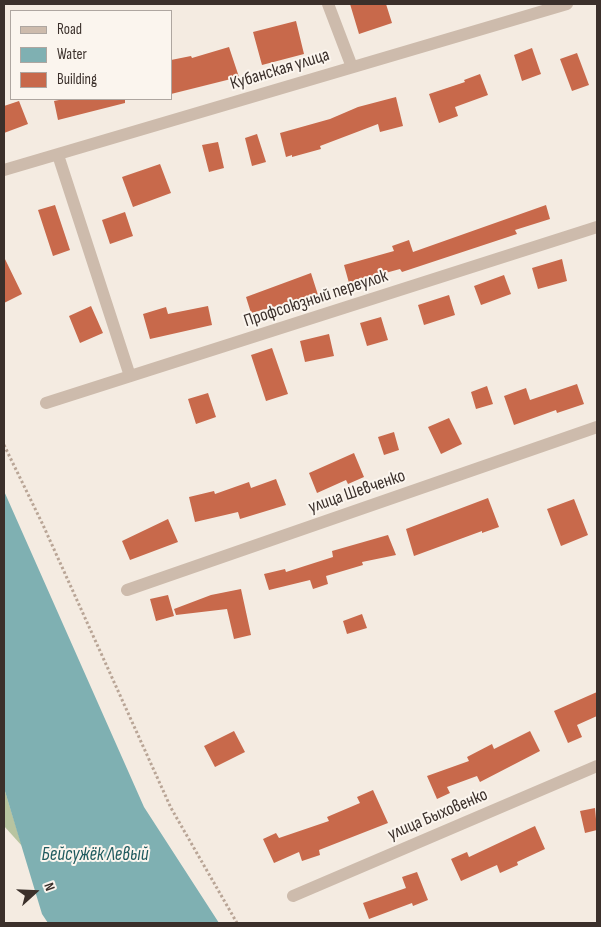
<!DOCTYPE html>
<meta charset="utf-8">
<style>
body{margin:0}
#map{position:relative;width:601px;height:927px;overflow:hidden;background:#f4ebe1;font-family:"Sofia Sans Condensed",sans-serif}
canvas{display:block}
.frame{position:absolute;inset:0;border:5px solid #3b302b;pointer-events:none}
.legend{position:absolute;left:10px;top:10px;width:162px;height:90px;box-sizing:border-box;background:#fbf5ee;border:1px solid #aea6a0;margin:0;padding:6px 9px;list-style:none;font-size:15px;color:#3b302b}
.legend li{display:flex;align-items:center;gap:10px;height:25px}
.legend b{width:25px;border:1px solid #aea6a0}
.north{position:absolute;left:10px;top:867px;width:50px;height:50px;-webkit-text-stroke:4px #fbf5ee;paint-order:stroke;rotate:70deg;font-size:14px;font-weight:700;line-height:20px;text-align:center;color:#3b302b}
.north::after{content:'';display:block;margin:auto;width:18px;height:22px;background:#3b302b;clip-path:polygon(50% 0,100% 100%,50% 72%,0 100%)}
</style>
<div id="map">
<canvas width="601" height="927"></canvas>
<div class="frame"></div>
<ul class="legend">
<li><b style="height:6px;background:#cdbbac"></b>Road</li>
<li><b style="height:14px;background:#7fb0b2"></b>Water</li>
<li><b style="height:14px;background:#c8694b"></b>Building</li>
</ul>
<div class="north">N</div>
</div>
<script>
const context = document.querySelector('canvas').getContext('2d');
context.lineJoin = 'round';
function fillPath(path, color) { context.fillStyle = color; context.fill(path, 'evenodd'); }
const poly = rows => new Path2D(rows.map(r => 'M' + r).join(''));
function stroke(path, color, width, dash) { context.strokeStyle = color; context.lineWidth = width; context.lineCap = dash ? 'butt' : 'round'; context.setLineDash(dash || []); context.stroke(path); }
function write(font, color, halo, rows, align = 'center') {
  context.font = font + ' "Sofia Sans Condensed",sans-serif'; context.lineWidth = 4; context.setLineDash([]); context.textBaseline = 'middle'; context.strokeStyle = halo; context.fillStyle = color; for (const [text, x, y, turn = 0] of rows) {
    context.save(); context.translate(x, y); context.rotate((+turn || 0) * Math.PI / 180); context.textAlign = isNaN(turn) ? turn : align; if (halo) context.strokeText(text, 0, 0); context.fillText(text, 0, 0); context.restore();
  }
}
fillPath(poly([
 [4,788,22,846,4,826]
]), '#b8c4a0');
fillPath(poly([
 [4,491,144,807,219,923,48,923,42,914,4,788]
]), '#7fb0b2');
fillPath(poly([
 [350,4,386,4,392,23,359,34],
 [296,21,304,54,262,65,253,32],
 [229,47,239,77,171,94,171,60,191,56,192,58],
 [532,48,541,74,522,81,514,55],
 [577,53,589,85,572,91,560,59],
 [480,74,488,95,455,107,458,116,439,123,429,94,465,82,464,80],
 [396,97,403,126,380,132,378,124,320,146,321,149,292,157,292,155,286,157,280,133,330,119,358,107],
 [64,99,125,99,125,103,58,120,54,101],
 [19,101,28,124,4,133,4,106],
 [257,134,266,162,252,166,245,138],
 [218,142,224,168,209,172,202,145],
 [160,164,171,193,133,207,122,177],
 [55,205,70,250,53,256,38,210],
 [546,205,550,219,515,230,517,234,402,272,400,269,349,283,344,265,394,251,392,246,409,240,413,252],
 [125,212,133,236,110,244,102,220],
 [4,257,22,294,4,303],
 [562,259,567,281,538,289,532,268],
 [311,273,318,295,251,313,246,297],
 [504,275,511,294,481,305,474,286],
 [449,295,455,315,424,325,418,305],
 [91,306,103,333,80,343,69,316],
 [208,306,212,325,150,339,143,314,166,307,168,314],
 [381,317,388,340,367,346,360,323],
 [329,334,334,356,305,362,300,341],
 [272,348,288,394,266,401,251,355],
 [577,384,584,404,557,413,556,410,514,425,504,396,526,388,530,400],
 [487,386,493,404,476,409,471,392],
 [208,393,216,417,196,424,188,399],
 [449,418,462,444,441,454,428,427],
 [394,432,399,450,384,455,378,437],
 [354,453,364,477,348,484,346,480,317,493,309,473],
 [276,479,286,505,240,519,238,512,195,522,189,497,214,491,215,494,249,482,251,488],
 [488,498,499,527,482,533,482,531,414,556,406,529],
 [574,499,588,535,561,546,547,509],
 [168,519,178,542,130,560,122,541],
 [388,535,396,555,362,562,363,565,326,576,328,584,313,589,310,580,269,590,264,574,285,569,286,572,333,557,332,551],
 [241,589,251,635,234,639,227,609,176,615,174,609,211,595],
 [168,595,174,616,156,621,150,599],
 [362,614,367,628,347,634,343,621],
 [597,692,597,716,577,725,582,737,568,743,554,711],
 [234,731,245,752,215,767,204,746],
 [530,731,540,751,480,782,477,776,447,787,450,793,437,799,427,776,469,761,467,757,492,744,494,749],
 [373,790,388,823,319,850,320,855,302,861,299,852,274,863,263,839,276,833,279,838,329,821,327,817,360,803,357,797],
 [595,808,597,830,585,833,580,811],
 [535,826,545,849,517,862,518,865,500,873,497,865,461,881,451,859,467,852,469,857],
 [417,872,428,900,413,906,412,903,369,919,363,903,406,888,402,877]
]), '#c8694b');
stroke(poly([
 [4,445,43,525,171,808,237,923]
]), '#b9a596', 3, [2.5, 2.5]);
stroke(poly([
 [328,4,352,67],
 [58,155,130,376],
 [4,170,567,4],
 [46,403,597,227],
 [127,590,597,427],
 [293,896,597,766]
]), '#cdbbac', 12);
write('18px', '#3b302b', '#fbf5ee', [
 ["Кубанская улица",280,70,-17],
 ["Профсоюзный переулок",316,299,-18],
 ["улица Шевченко",357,492,-19],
 ["улица Быховенко",438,815,-23]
]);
write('italic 19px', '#1f5a5e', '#fbf5ee', [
 ["Бейсужёк Левый",95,855]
]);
</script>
